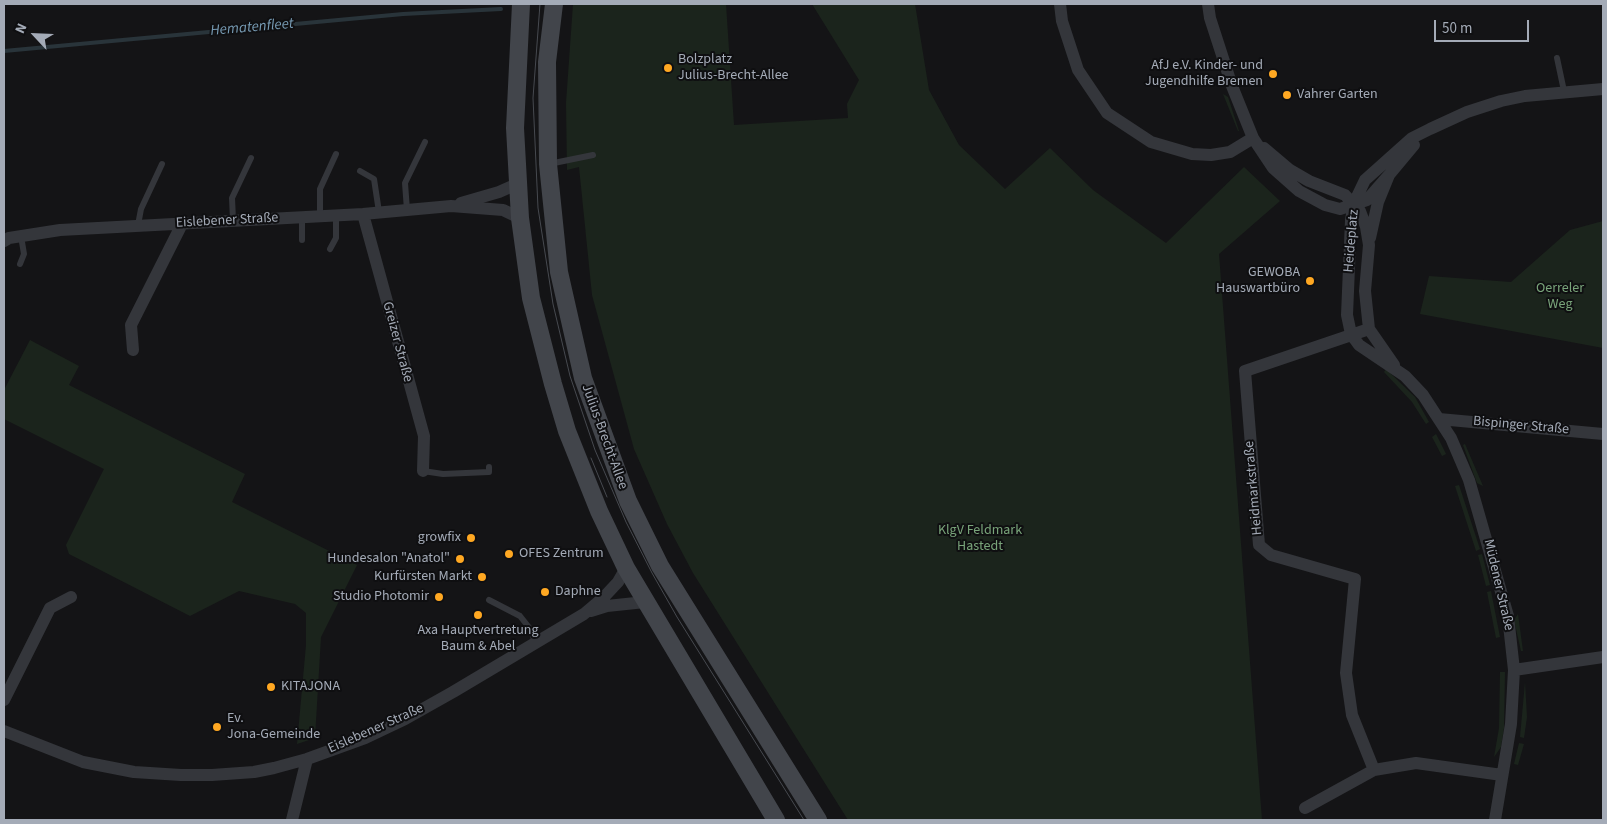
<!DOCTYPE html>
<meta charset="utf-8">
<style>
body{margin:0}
#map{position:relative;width:1607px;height:824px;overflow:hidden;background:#141416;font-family:"Source Sans 3",sans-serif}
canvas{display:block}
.frame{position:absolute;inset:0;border:5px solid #a4abb7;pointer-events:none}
.north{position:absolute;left:10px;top:10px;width:50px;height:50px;-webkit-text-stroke:4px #0f0f11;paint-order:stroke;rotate:295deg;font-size:14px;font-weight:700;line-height:20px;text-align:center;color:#a4abb7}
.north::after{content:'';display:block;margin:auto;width:18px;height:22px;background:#a4abb7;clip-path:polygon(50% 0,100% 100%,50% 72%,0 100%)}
.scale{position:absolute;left:1434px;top:20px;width:95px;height:22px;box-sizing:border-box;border:2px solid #a4abb7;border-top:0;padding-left:6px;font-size:15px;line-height:18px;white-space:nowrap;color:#a4abb7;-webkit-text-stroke:4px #0f0f11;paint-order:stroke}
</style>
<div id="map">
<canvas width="1607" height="824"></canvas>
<div class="frame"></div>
<div class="north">N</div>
<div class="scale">50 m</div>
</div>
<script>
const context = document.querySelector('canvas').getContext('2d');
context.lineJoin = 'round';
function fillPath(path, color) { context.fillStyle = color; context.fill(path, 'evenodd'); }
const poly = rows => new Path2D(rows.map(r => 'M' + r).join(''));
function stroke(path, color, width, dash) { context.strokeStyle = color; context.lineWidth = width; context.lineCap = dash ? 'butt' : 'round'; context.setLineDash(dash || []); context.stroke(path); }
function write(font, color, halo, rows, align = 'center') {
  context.font = font + ' "Source Sans 3",sans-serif'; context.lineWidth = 4; context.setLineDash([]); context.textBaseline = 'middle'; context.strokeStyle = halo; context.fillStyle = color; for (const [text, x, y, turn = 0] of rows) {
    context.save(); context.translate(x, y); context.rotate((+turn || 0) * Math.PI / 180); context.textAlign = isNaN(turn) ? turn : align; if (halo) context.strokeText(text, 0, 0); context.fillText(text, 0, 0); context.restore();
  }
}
fillPath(poly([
 [573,4,726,4,734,125,848,118,847,104,859,80,812,4,915,4,929,90,959,145,1005,189,1050,148,1093,190,1166,243,1244,167,1280,201,1219,254,1262,820,848,820,693,573,667,524,634,449,592,295,579,167,567,170,566,103],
 [1223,94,1228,97,1239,131,1238,131],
 [1603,221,1603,348,1420,314,1429,276,1511,282,1570,230],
 [30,340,79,366,69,385,245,474,232,502,357,565,321,637,315,738,297,744,306,645,306,613,295,604,239,591,190,616,69,554,66,545,104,469,4,419,4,390],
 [1386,369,1415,397,1429,422,1426,424,1412,402,1384,372],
 [1436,434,1446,454,1442,456,1432,437],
 [1465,444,1483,486,1477,483,1463,445],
 [1459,485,1480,549,1476,551,1455,486],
 [1482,554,1490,585,1486,586,1478,555],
 [1491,591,1500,637,1496,638,1487,592],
 [1518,614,1523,651,1521,651,1514,620],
 [1500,672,1505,672,1504,728,1501,747,1494,757,1499,728],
 [1525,682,1527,717,1524,738,1520,737],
 [1519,743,1524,744,1518,765,1514,764]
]), '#1b241c');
stroke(poly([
 [4,51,403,14,501,9]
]), '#29343a', 4);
stroke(poly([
 [1557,58,1564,91],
 [549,164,593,155],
 [360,171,374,179,379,212],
 [407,210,405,183,425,142],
 [320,216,320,189,336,154],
 [302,217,302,240],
 [233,220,232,198,251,158],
 [138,225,141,209,162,164],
 [330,249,336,238,336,215],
 [20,264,24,254,21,236],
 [423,471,443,474,489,472,489,467],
 [489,600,520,616,531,630,535,642]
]), '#34363b', 6);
stroke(poly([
 [1060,4,1062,21,1078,70,1107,113,1151,142,1192,154,1211,155,1230,152,1253,138],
 [1208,4,1210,18,1232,86,1253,138,1273,168,1299,191,1325,205,1340,209,1367,200,1389,175],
 [1264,148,1290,170,1309,181,1345,195,1360,211,1366,227,1369,245,1365,291,1369,329,1394,365],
 [461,203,499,192,517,184],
 [363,214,424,436,423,471],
 [1370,238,1378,202,1389,175,1414,145],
 [4,241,9,238,60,230,363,214,451,206,503,210,520,218],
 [1369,329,1245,371,1259,545,1271,555,1355,579,1346,673,1352,715,1374,770],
 [133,350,131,325,182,224],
 [1439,419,1603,434],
 [591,611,607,606,645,602],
 [1514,670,1603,657],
 [4,700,50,608,71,597],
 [4,731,83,762,134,772,181,775,212,775,254,772,274,768,307,759,365,738,405,719,453,692,584,614,604,597,618,582,626,568],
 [1305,808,1374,770,1416,763,1502,775],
 [292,820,307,759],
 [1495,820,1511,724,1514,670,1508,616,1469,480,1451,438,1423,395,1405,376,1359,345,1351,334,1347,315,1351,220,1354,203,1365,180,1412,138,1430,129,1467,112,1501,101,1525,96,1603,89]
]), '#34363b', 12);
stroke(poly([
 [521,4,515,128,520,218,531,298,553,384,567,431,599,511,626,568,776,820],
 [554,4,547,62,548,164,559,272,583,378,628,501,660,566,818,820]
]), '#42454b', 18);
stroke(poly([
 [540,4,533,98,538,208,553,304,570,376,595,450,626,522,652,573,677,617,804,820],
 [591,458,607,497]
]), '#474a50', 1);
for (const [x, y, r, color] of [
 [668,68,5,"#ffa822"],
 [1273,74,5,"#ffa822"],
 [1287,95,5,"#ffa822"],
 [1310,281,5,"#ffa822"],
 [471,538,5,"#ffa822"],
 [509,554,5,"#ffa822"],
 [460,559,5,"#ffa822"],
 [482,577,5,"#ffa822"],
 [545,592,5,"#ffa822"],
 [439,597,5,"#ffa822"],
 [478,615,5,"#ffa822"],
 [271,687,5,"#ffa822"],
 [217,727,5,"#ffa822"]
]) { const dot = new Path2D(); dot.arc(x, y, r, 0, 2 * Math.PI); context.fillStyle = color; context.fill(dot); stroke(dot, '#0f0f11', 2); }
write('14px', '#a4abb7', '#0f0f11', [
 ["Bolzplatz",678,60],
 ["Julius-Brecht-Allee",678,76],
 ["AfJ e.V. Kinder- und",1263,66,"right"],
 ["Jugendhilfe Bremen",1263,82,"right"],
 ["Vahrer Garten",1297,95],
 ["GEWOBA",1300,273,"right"],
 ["Hauswartbüro",1300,289,"right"],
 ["growfix",461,538,"right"],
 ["OFES Zentrum",519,554],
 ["Hundesalon \"Anatol\"",450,559,"right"],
 ["Kurfürsten Markt",472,577,"right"],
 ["Daphne",555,592],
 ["Studio Photomir",429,597,"right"],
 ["Axa Hauptvertretung",478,631,"center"],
 ["Baum & Abel",478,647,"center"],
 ["KITAJONA",281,687],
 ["Ev.",227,719],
 ["Jona-Gemeinde",227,735]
], 'left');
write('14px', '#a4abb7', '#0f0f11', [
 ["Eislebener Straße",227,221,-3],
 ["Heideplatz",1352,241,-85],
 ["Greizer Straße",397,342,75],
 ["Bispinger Straße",1521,426,5],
 ["Julius-Brecht-Allee",604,437,70],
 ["Heidmarkstraße",1254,488,-95],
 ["Müdener Straße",1498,585,77],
 ["Eislebener Straße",376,729,-24]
]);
write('14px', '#79a47a', '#0f0f11', [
 ["Oerreler",1560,289],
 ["Weg",1560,305],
 ["KlgV Feldmark",980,531],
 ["Hastedt",980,547]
]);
write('italic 15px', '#789cb5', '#0f0f11', [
 ["Hematenfleet",252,28,-5]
]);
</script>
